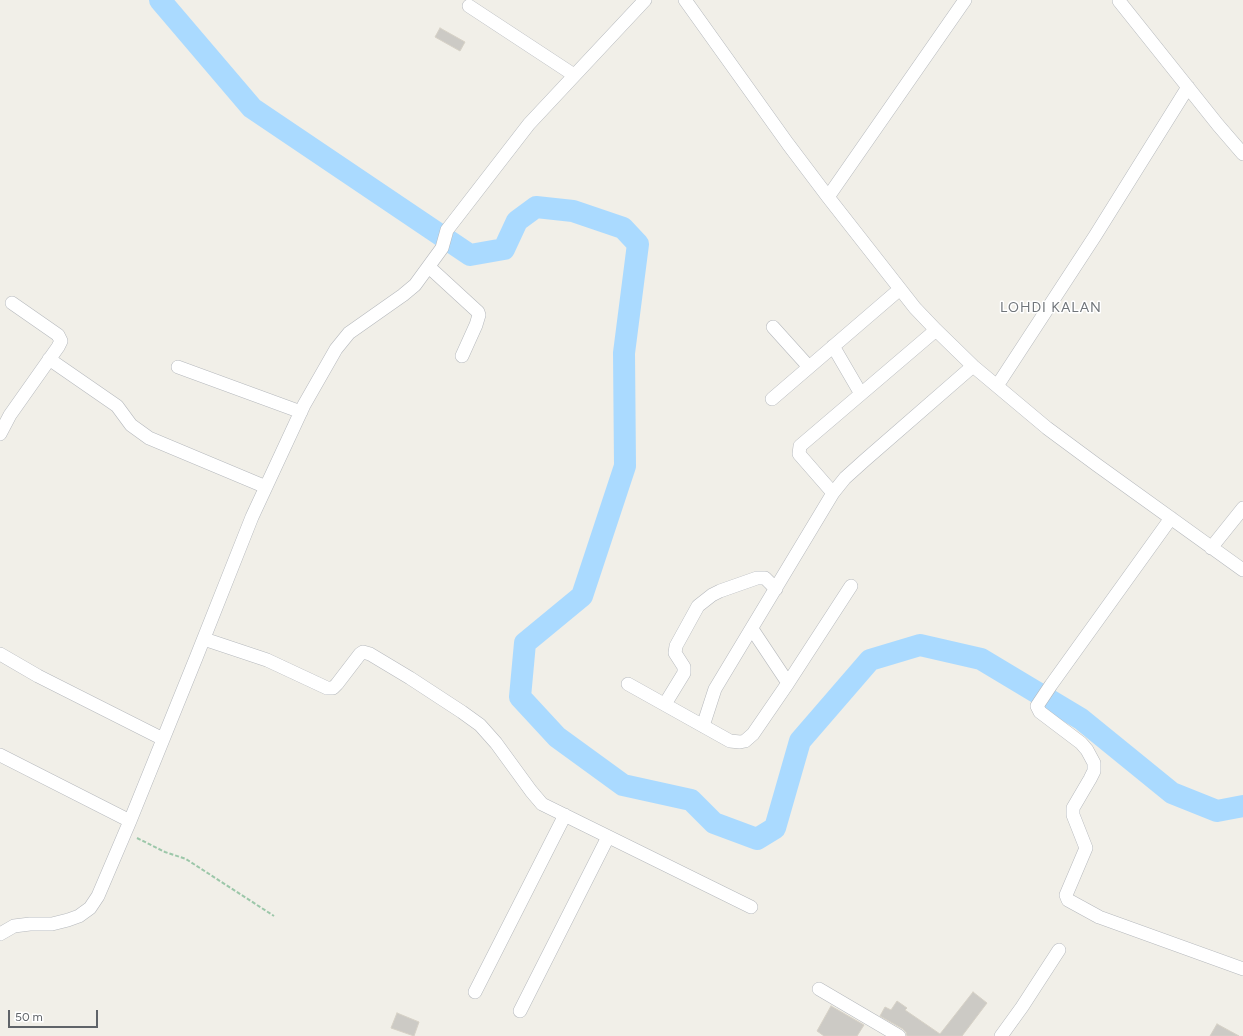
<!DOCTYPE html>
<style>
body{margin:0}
#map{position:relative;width:1243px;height:1036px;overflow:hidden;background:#f1efe8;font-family:Figtree,sans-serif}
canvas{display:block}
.scale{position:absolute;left:8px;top:1010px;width:90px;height:18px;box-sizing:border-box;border:2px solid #5f6368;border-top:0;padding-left:5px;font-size:12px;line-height:14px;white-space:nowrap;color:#5f6368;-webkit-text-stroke:3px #fff;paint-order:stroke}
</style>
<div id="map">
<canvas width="1243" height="1036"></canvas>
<div class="scale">50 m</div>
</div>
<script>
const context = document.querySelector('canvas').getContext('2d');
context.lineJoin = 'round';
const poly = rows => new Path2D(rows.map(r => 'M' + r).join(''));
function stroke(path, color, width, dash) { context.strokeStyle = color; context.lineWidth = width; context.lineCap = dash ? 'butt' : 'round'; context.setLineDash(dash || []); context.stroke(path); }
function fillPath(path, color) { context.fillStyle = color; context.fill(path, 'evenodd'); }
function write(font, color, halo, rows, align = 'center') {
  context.font = font + ' Figtree,sans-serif'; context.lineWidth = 3; context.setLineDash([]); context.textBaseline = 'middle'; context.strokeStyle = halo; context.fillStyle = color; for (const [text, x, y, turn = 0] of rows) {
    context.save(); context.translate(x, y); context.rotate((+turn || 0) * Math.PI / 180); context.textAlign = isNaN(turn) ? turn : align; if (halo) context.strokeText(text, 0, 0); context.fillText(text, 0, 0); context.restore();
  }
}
stroke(poly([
 [160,0,252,108,470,255,504,249,517,221,536,207,573,211,623,228,638,244,624,353,625,466,582,596,525,643,520,697,557,737,623,785,691,800,714,823,757,839,775,828,800,741,870,660,920,645,981,659,1081,719,1172,793,1217,811,1243,806]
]), '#aadaff', 22);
const building = poly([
 [440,28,465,42,460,51,435,37,440,28],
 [973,992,987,1003,962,1036,907,1036,906,1032,903,1029,880,1016,885,1007,891,1010,897,1001,907,1008,905,1010,940,1034,973,992],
 [831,1006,864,1025,857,1036,824,1036,817,1031,831,1006],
 [397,1013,419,1022,414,1036,391,1028,397,1013],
 [1217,1024,1239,1036,1210,1036,1217,1024]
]);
fillPath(building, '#cccac5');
stroke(building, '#d6d1c6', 1);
const minor = poly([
 [685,0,788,144,828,197,915,308,936,330,973,366,1047,428,1097,465,1243,570],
 [1119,1,1218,125,1243,154],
 [469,6,574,75],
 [828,197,965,0],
 [429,267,478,312,479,315,476,325,462,356],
 [773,327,809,367],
 [833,346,861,394],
 [49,359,117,406,131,425,149,438,266,487],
 [178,367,301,412],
 [997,386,1095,236,1188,87],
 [772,399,900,289],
 [0,434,10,415,58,347,61,341,58,335,12,303],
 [833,493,799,454,800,446,936,330],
 [1171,518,1051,685,1037,706,1040,712,1081,743,1087,750,1094,763,1094,771,1090,779,1073,808,1073,815,1086,848,1066,895,1068,900,1099,917,1243,969],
 [1211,548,1243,508],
 [752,629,788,683],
 [204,639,267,660,327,688,333,688,337,684,360,654,363,652,370,654,410,678,462,712,480,725,496,743,531,791,542,804,751,907],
 [0,654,38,676,163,739],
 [628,684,730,741,740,742,745,741,753,734,788,683,851,586],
 [665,704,684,673,684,667,675,653,676,646,698,606,712,595,720,591,757,578,765,578,776,589],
 [703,726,715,689,833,493,845,478,865,460,973,366],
 [0,755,130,821],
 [0,934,14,926,30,924,52,924,68,920,79,916,90,908,98,896,130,821,196,658,252,517,304,405,336,349,349,333,403,295,415,285,442,248,447,230,529,124,645,0],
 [819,989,899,1036],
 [475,992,565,815],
 [520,1011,608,837],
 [1001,1036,1022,1007,1059,950]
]);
stroke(minor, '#b5b8bc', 14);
stroke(poly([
 [137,838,165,852,186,859,274,916]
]), '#9cc7a9', 2, [4, 2]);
stroke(minor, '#fff', 13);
context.letterSpacing = '1px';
write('14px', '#70757a', '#fff', [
 ["LOHDI KALAN",1051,308]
]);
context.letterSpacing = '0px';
</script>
